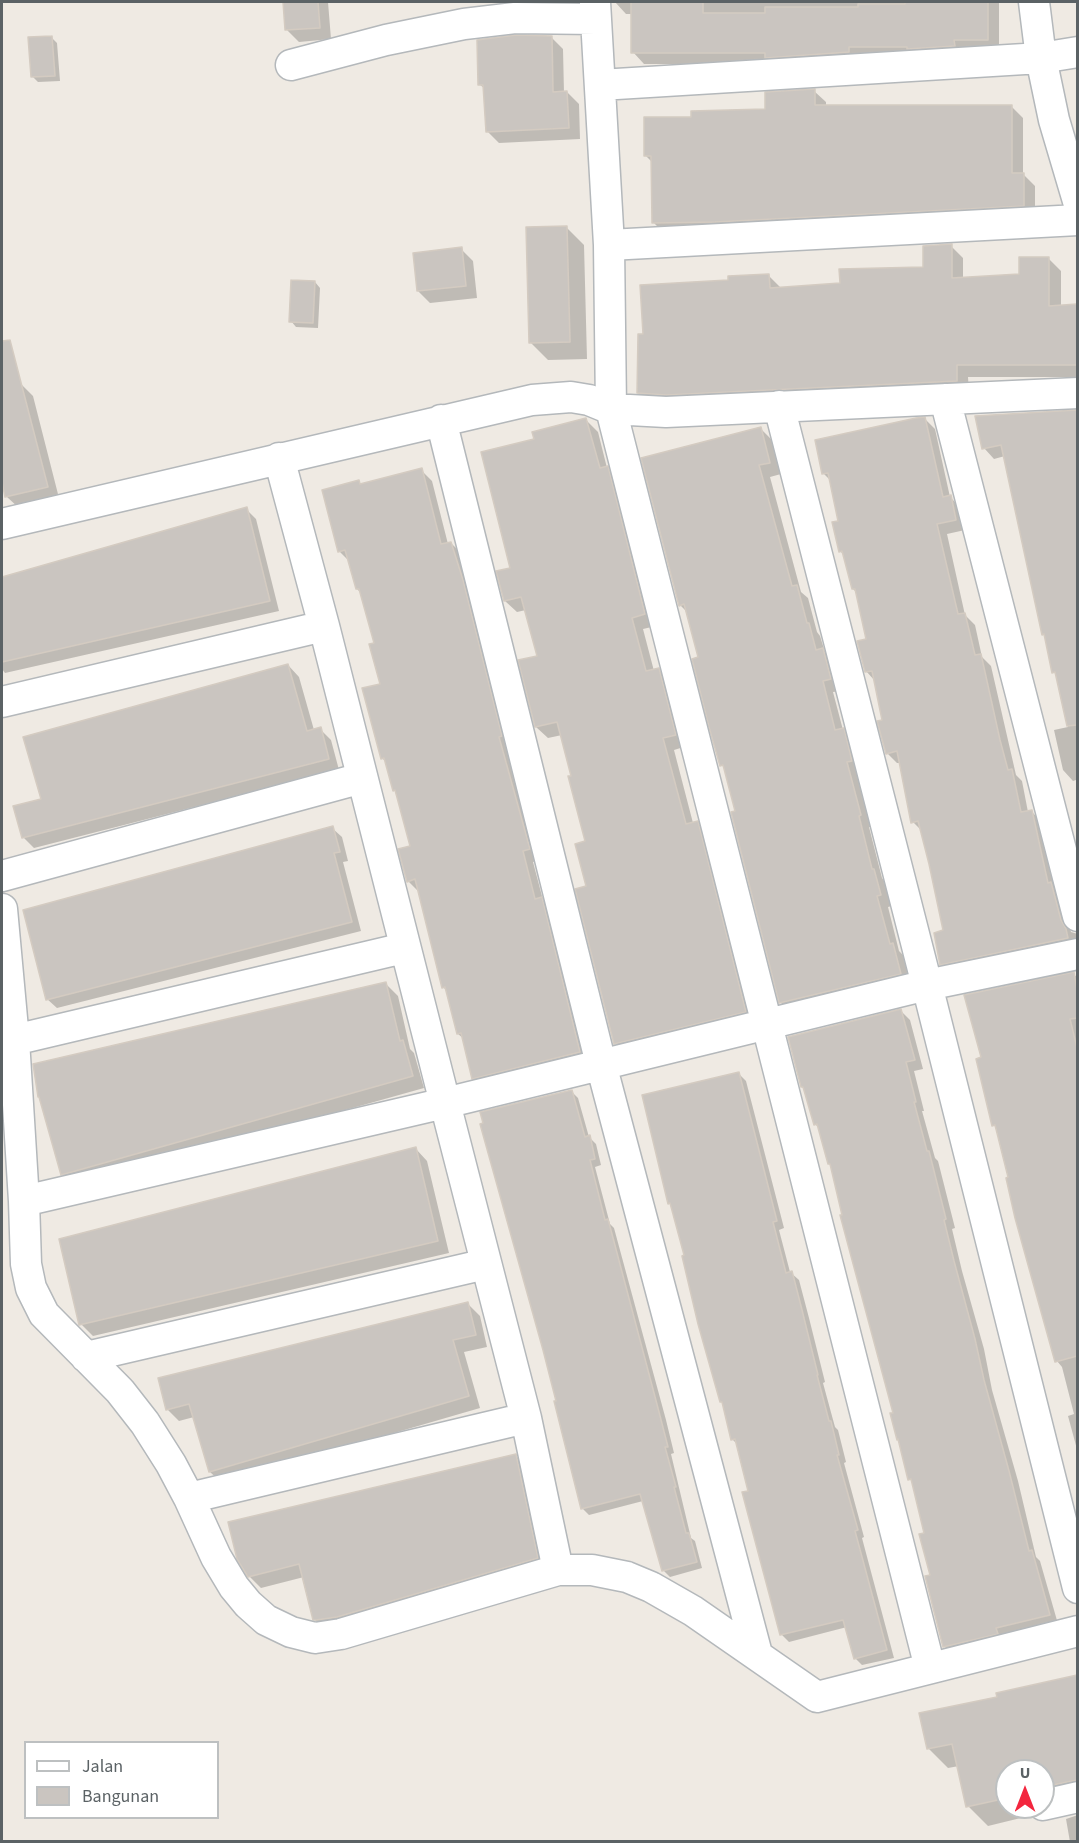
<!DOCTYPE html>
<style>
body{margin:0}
#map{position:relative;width:1079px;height:1843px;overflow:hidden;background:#efeae3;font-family:"Source Sans 3",sans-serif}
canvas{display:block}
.frame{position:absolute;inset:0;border:3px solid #5b6265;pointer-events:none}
.legend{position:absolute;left:24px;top:1741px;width:195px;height:78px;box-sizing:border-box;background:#fff;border:2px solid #bdc0c1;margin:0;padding:8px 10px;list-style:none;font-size:18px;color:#5b6265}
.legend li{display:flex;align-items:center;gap:12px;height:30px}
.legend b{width:30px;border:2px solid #bdc0c1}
.north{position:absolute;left:995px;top:1759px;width:60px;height:60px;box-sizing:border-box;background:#fff;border:2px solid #bdc0c1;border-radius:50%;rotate:0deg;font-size:16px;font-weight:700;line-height:24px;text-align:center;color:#5b6265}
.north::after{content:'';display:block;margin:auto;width:21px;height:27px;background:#f3263e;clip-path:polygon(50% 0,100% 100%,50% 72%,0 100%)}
</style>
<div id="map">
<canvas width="1079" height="1843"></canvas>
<div class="frame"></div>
<ul class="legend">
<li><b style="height:8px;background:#fff"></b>Jalan</li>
<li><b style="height:16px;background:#cac5c0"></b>Bangunan</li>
</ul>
<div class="north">U</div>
</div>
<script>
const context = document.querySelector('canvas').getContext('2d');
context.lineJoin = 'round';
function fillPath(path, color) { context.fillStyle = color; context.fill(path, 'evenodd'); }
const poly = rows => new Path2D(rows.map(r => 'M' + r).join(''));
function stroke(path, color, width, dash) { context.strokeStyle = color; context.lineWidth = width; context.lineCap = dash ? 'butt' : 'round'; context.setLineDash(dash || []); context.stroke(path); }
fillPath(poly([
 [285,2,328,2,331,39,299,42,287,30],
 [615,2,999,2,999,51,773,64,644,64,633,52,633,14,626,14],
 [51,37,57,43,60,81,38,82,33,77],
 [551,37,563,49,564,93,567,92,579,104,580,139,499,143,487,131,485,89,479,84],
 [814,91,826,102,826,106,1011,106,1023,118,1023,174,1035,186,1035,217,665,234,653,222,652,162,646,156,692,119,766,111],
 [567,228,584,245,587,359,548,360,530,342],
 [951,246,963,258,963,278,1021,275,1048,258,1061,271,1061,306,1078,305,1078,377,968,377,969,393,651,405,638,393,645,335,730,282,768,275,781,288,841,285,925,268],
 [461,249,473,261,477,298,430,303,418,291],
 [315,282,320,288,318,328,296,327,291,321],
 [21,384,33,396,59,498,19,508,7,497,2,476,2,389],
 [1078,412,1078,785,1076,780,1073,781,1063,770,1054,730,1068,727,1057,675,1054,672,1046,637,1043,634,1005,456,994,459,984,448,977,417],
 [925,419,935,429,950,497,960,507,965,530,947,534,965,615,975,625,982,657,991,666,1016,775,1022,781,1028,812,1032,812,1042,822,1071,932,1078,934,1078,949,952,974,942,964,945,931,922,831,913,822,901,763,897,763,887,753,884,721,875,681,866,671,867,640,857,593,853,589,845,556,840,551,840,522,831,481,823,473],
 [586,420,598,432,607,468,619,479,656,626,643,629,654,671,658,669,670,681,687,746,674,750,693,823,697,822,709,834,757,1023,627,1055,615,1043,587,842,562,735,548,738,536,727,539,657,526,610,517,612,505,601,535,440],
 [761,429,772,440,781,474,770,477,801,592,808,598,817,632,820,636,825,652,834,661,842,691,833,692,843,730,855,741,871,827,869,827,882,878,885,882,892,906,888,907,899,951,904,956,912,985,792,1014,781,1003,733,813,737,812,726,769,722,765,700,658,688,613,680,605],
 [421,470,432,481,448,544,451,543,462,554,540,860,533,862,543,900,552,910,590,1063,484,1089,473,1078,464,1039,458,1034,447,991,443,987,419,892,408,881,412,847,398,794,394,790,387,763,382,758,381,685,375,644,362,594,357,589,350,562,339,551,358,482,362,486],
 [246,509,256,519,279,611,5,673,2,669,2,578],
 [288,665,299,677,314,730,320,729,331,740,339,770,34,848,23,837,43,800],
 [332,828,342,837,348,861,343,862,361,931,57,1008,47,999],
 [1073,974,1078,978,1078,1453,1068,1416,1074,1414,1062,1367,1057,1361,997,1128,994,1125,983,1058],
 [386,984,398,996,410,1049,414,1053,424,1088,74,1186,63,1174],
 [901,1011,910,1020,923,1069,914,1071,924,1111,922,1111,935,1158,938,1161,955,1228,952,1229,962,1271,984,1349,992,1390,1018,1481,1036,1557,1040,1561,1058,1624,954,1656,945,1647,931,1576,926,1534,914,1484,910,1479,832,1166,829,1164,820,1129,815,1124,806,1091,802,1087],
 [738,1073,746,1081,784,1228,779,1230,790,1272,799,1280,809,1318,825,1382,823,1383,835,1427,838,1430,846,1462,844,1463,864,1537,862,1538,894,1658,862,1665,855,1658,847,1627,789,1642,781,1634,738,1445,732,1439,686,1256,672,1206,669,1203],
 [571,1091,578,1098,589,1137,596,1144,601,1165,595,1167,610,1224,614,1228,666,1420,674,1453,671,1454,691,1538,695,1541,702,1568,670,1577,663,1570,643,1501,589,1515,582,1508,558,1402],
 [416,1149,427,1161,449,1253,93,1336,81,1324],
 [468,1304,480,1316,487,1347,464,1352,480,1408,222,1483,210,1472,194,1417,179,1421,167,1409],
 [515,1455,527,1467,549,1570,326,1631,314,1619,304,1577,261,1588,249,1576],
 [1078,1676,1078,1804,988,1826,968,1806,959,1766,948,1768,928,1748,999,1698,998,1695],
 [1007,1771,1043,1771,1043,1807,1007,1807],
 [1078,1815,1078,1842,1070,1842,1066,1819]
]), '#0003');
const building = poly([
 [283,2,318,2,320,28,285,30,283,2],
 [631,2,703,2,703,13,765,13,765,7,858,7,858,4,905,4,905,2,988,2,988,40,954,40,955,46,907,49,907,47,849,47,849,52,765,58,765,53,631,53,631,2],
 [516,35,552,36,553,92,567,91,569,128,486,132,483,85,478,85,477,40,516,35],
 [52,36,55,76,31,77,28,37,52,36],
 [815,89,815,105,1012,105,1012,173,1024,173,1024,206,715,222,652,223,651,156,644,156,644,117,691,117,691,111,765,109,765,92,815,89],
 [567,226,570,342,529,343,526,227,567,226],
 [952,244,952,278,1019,274,1019,257,1049,257,1049,306,1077,304,1077,365,957,365,957,381,666,395,637,393,638,334,643,334,640,285,728,280,728,276,769,274,770,288,840,283,839,269,923,267,923,246,952,244],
 [462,247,466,286,417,291,413,253,462,247],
 [291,280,315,281,313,323,289,322,291,280],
 [10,340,48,487,5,497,2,482,2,341,10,340],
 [1077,410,1077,725,1067,726,1055,672,1052,673,1044,634,1042,635,1001,445,982,449,975,416,1077,410],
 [925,417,943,497,951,495,956,520,937,524,958,614,965,613,975,655,981,654,1000,740,1008,770,1012,769,1021,812,1032,810,1048,883,1051,882,1061,920,1066,929,1068,938,940,965,934,933,943,930,929,864,918,821,911,823,897,751,886,754,877,721,882,720,872,671,865,672,857,641,866,639,855,589,852,589,842,551,839,552,832,522,838,521,828,473,822,474,815,440,916,418,925,417],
 [586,418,600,468,608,466,645,614,632,618,646,671,659,668,676,735,663,738,686,824,698,821,746,1012,614,1044,575,889,586,886,575,844,585,841,568,776,571,776,557,722,535,727,518,660,537,656,521,597,504,601,496,571,510,568,481,452,534,439,532,432,586,418],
 [761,427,770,463,759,465,792,586,797,585,807,623,809,623,816,650,823,648,831,679,823,681,835,730,844,728,852,761,847,762,861,815,859,816,872,869,874,869,881,895,877,896,890,944,893,943,901,974,779,1003,731,812,735,811,723,765,720,766,709,727,692,659,698,657,684,604,679,606,641,458,761,427],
 [422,468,441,544,451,542,463,580,502,736,499,737,530,849,523,851,535,899,542,897,580,1052,472,1079,461,1033,457,1034,445,987,442,988,415,879,407,882,398,849,410,846,395,790,393,791,384,758,381,759,362,688,380,684,369,644,374,643,359,589,356,589,345,550,338,552,322,490,359,480,360,484,422,468],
 [247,507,270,601,2,662,2,577,247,507],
 [288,664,307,731,321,727,329,759,22,838,13,806,41,799,23,737,288,664],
 [333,826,340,852,334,853,352,922,46,1000,23,910,333,826],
 [1074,972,1077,990,1077,1018,1070,1019,1077,1048,1077,1356,1055,1362,1015,1218,1006,1178,1008,1177,995,1125,992,1126,976,1059,981,1057,964,995,1074,972],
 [386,982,400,1041,403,1040,413,1076,61,1175,39,1097,38,1097,33,1064,386,982],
 [901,1009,915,1060,906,1062,916,1102,914,1102,927,1151,929,1151,946,1219,944,1220,954,1261,975,1339,984,1380,1009,1471,1029,1551,1032,1550,1050,1615,996,1628,998,1634,943,1647,925,1576,930,1575,919,1534,924,1533,911,1479,908,1480,898,1439,897,1440,890,1413,893,1413,840,1215,842,1215,830,1164,828,1164,817,1124,814,1125,803,1087,801,1087,788,1037,901,1009],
 [739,1072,777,1221,773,1222,786,1273,792,1271,802,1310,818,1375,817,1375,829,1421,831,1421,839,1455,837,1455,858,1530,855,1531,887,1650,854,1659,843,1620,780,1635,742,1492,748,1491,735,1439,731,1440,722,1402,720,1402,698,1324,682,1256,684,1255,670,1203,668,1204,642,1095,739,1072],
 [572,1090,585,1137,590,1135,595,1159,590,1160,605,1220,608,1219,659,1412,668,1447,665,1447,676,1487,674,1487,686,1533,689,1533,697,1562,662,1571,640,1494,581,1509,554,1401,556,1401,543,1350,480,1124,483,1123,480,1112,572,1090],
 [416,1147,438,1241,79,1325,59,1239,416,1147],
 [468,1302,476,1335,453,1340,469,1396,209,1472,189,1404,166,1410,158,1378,468,1302],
 [516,1454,538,1558,337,1617,316,1620,313,1620,299,1564,248,1577,237,1559,228,1522,516,1454],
 [1077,1675,1077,1780,1043,1787,1043,1771,1007,1771,1007,1798,966,1807,952,1744,927,1749,919,1713,997,1697,996,1693,1077,1675]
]);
fillPath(building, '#cac5c0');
stroke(building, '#d4cbc1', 1.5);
const minor = poly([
 [595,2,609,245,611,409,930,1668],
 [1034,2,1041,58,1054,120,1078,201],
 [291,65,386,40,464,24,515,18,596,19],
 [600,85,1041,58,1078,52],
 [609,245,1078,220],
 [945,399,1078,916],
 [779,406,927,985,1078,1588],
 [441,420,601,1064,757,1654],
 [279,458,324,626,445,1103,927,985,1078,954],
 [2,524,532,400,571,397,589,400,611,409,666,412,1078,393],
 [2,702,324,626],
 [2,876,362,778],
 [2,909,14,1040,24,1201],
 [14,1040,404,948],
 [86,1357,486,1264],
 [189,1498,526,1418],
 [558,1570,526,1418,445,1103,24,1201,26,1264,31,1288,44,1314,120,1391,145,1423,171,1464,189,1498,216,1557,234,1587,248,1604,266,1620,291,1632,315,1638,341,1634,558,1570,592,1570,627,1577,651,1587,693,1611,817,1697,1078,1631],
 [1043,1805,1078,1797]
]);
stroke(minor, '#b4b8bb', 33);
stroke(minor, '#fff', 30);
</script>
